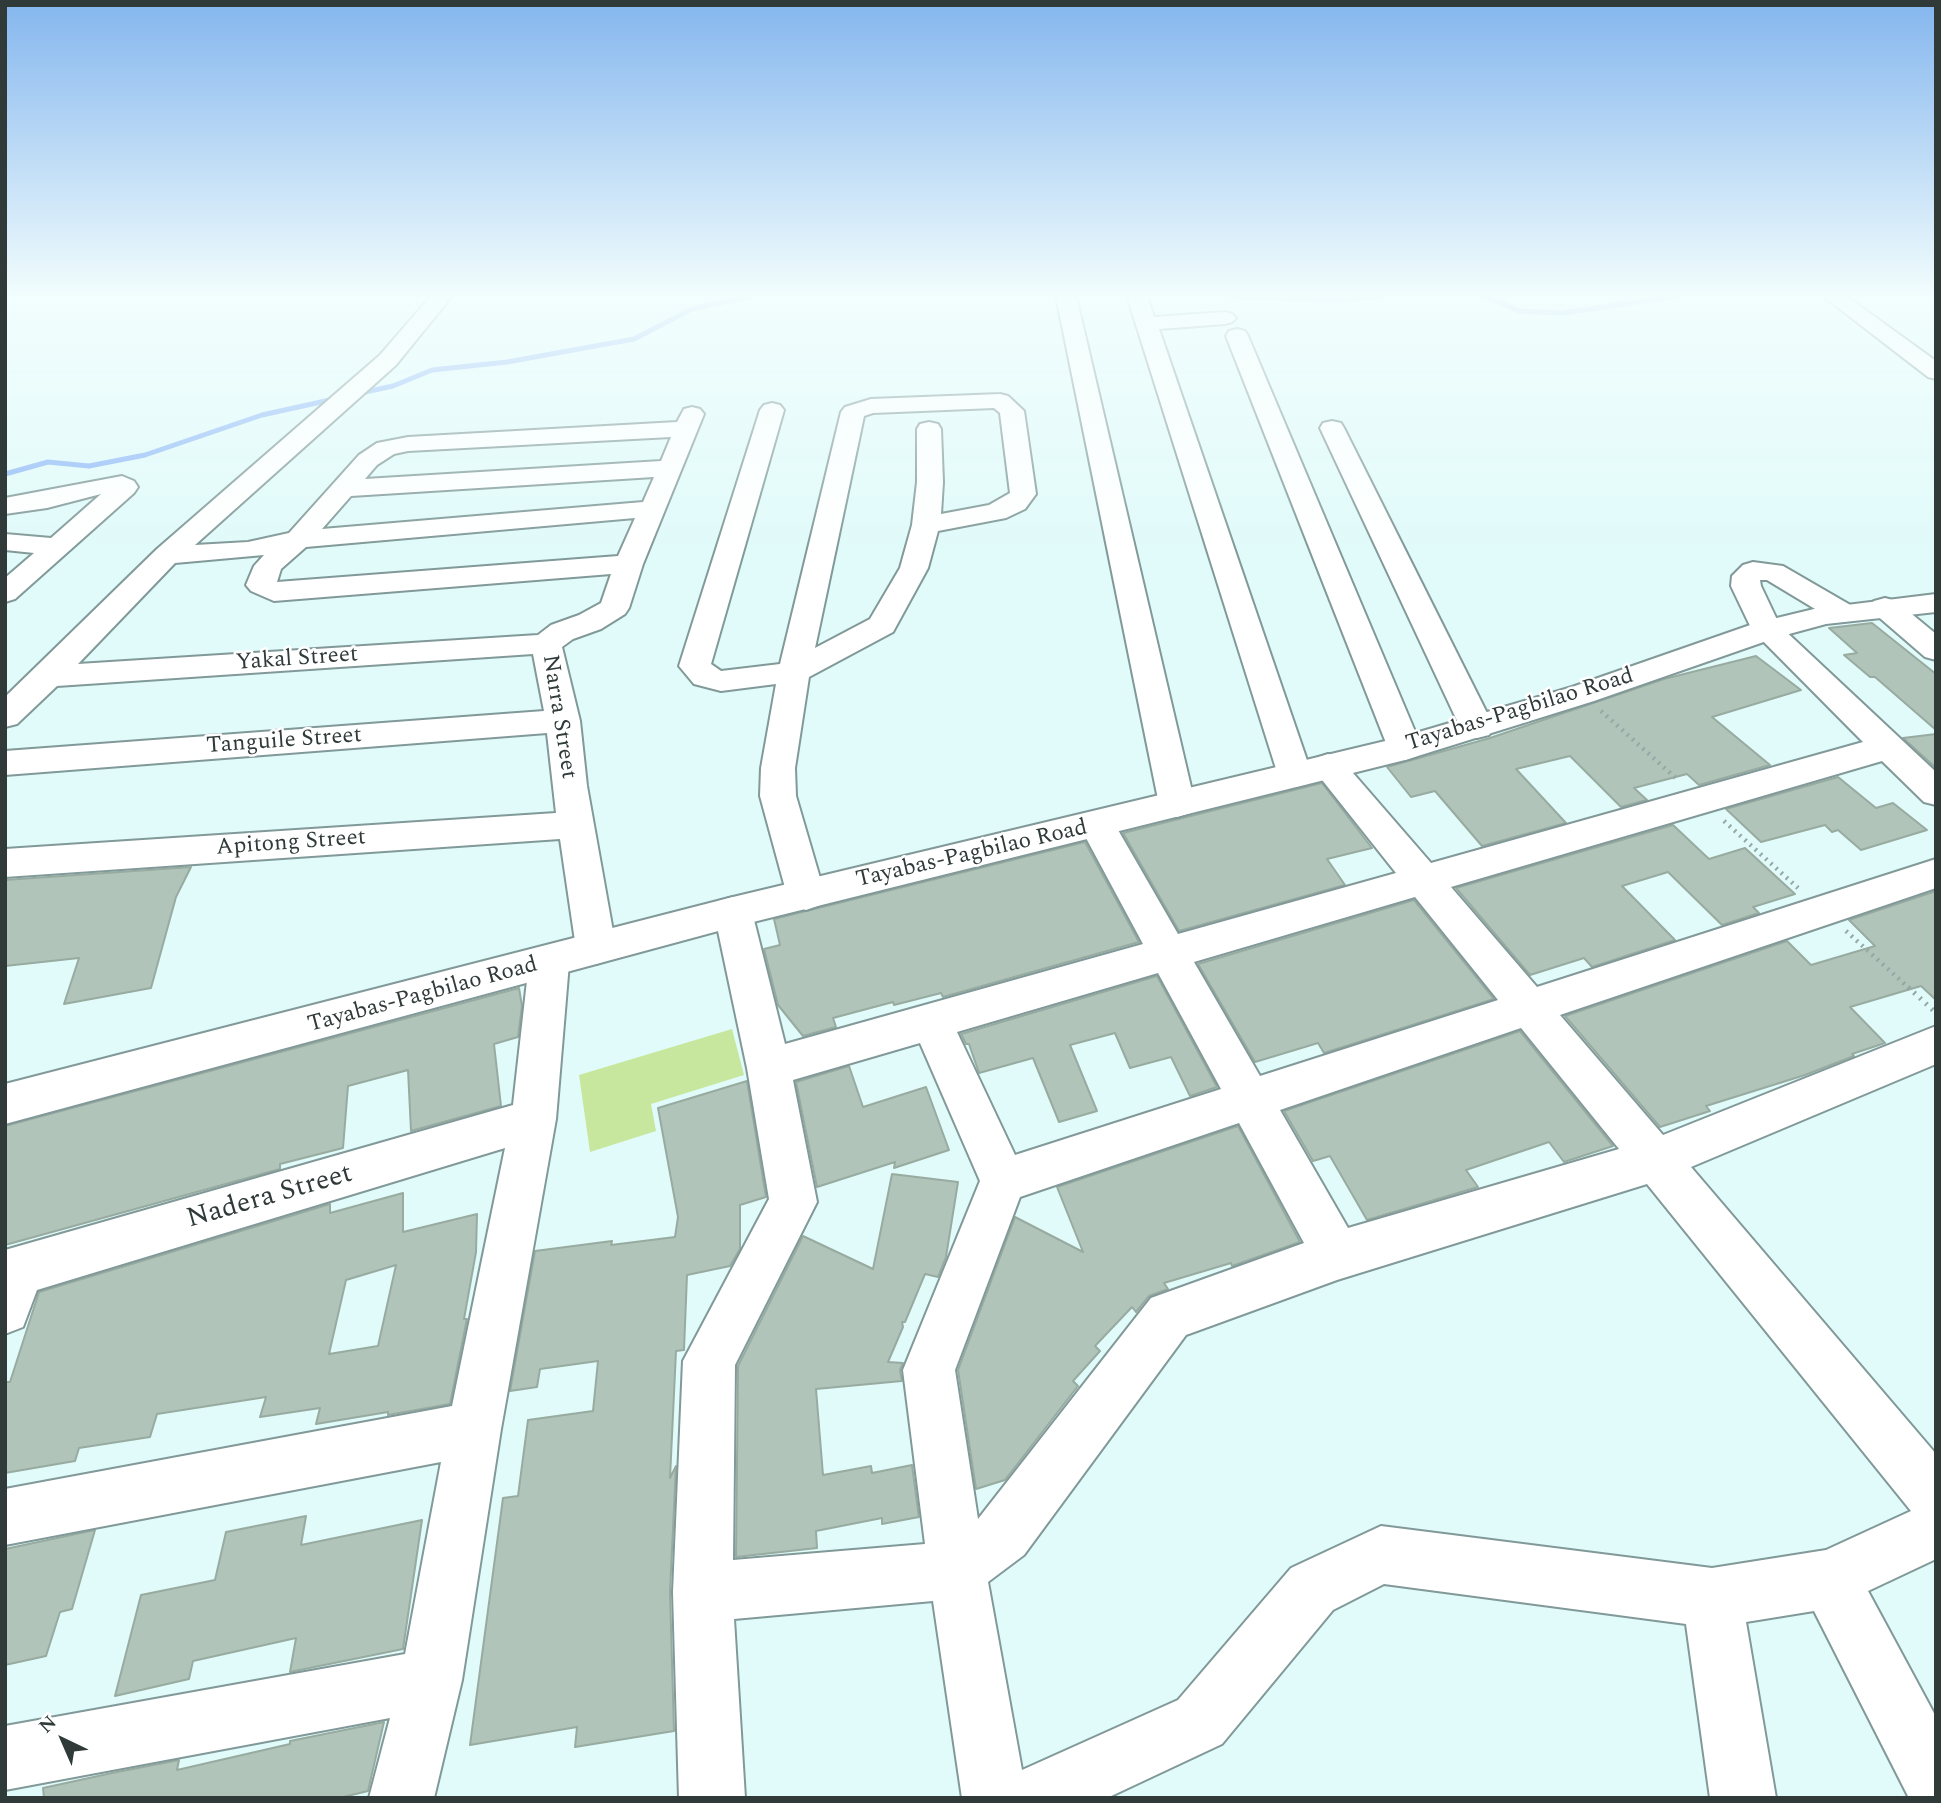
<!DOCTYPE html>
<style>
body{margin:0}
#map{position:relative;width:1941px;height:1803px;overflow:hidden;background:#e1fbfa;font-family:Spectral,serif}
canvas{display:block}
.frame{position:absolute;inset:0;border:7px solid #2f3a39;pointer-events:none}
.north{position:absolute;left:28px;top:1705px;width:70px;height:70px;-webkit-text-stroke:5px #fff;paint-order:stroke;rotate:316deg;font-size:19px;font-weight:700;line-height:28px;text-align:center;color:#2f3a39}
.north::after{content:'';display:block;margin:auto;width:24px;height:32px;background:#2f3a39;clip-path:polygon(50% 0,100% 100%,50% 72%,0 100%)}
</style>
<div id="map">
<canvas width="1941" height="1803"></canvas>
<div class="frame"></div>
<div class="north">N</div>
</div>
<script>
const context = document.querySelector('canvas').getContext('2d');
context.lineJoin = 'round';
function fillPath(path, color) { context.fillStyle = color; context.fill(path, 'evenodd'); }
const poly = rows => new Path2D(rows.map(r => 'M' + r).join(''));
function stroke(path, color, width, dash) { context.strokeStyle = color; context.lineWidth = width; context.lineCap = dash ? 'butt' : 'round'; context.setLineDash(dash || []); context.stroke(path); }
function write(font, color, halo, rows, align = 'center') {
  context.font = font + ' Spectral,serif'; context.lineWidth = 5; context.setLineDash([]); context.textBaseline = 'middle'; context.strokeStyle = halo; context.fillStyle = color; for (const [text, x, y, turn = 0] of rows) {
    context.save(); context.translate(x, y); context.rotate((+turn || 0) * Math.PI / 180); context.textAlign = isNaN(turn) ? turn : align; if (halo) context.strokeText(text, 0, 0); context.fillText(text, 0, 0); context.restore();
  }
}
fillPath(poly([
 [732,1029,744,1075,651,1104,656,1131,590,1152,579,1075]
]), '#c7e79e');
stroke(poly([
 [1230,296,1339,300,1384,296],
 [1485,296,1519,311,1562,313,1678,296],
 [356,394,393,386,432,370,507,362,634,339,692,309,752,296],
 [5,474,48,462,89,466,145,455,262,415,339,398]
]), '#8fb8f7', 5);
const building = poly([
 [1872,623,1936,674,1936,730,1875,677,1870,677,1844,655,1857,653,1829,628,1872,623],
 [1756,656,1801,690,1712,717,1770,765,1699,785,1687,774,1634,788,1647,800,1621,807,1570,756,1516,769,1566,823,1482,846,1435,791,1411,797,1387,767,1490,738,1664,679,1756,656],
 [1936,734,1936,768,1903,738,1936,734],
 [1838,777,1876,808,1893,803,1927,830,1861,850,1838,830,1832,832,1825,825,1761,842,1726,809,1838,777],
 [1322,783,1372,848,1327,859,1345,885,1179,931,1123,833,1322,783],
 [1673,825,1709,859,1745,848,1795,894,1753,907,1759,913,1722,925,1668,872,1622,886,1675,940,1592,967,1584,958,1530,975,1456,888,1673,825],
 [1085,842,1139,942,943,997,941,993,894,1005,893,1002,833,1018,836,1027,803,1036,778,1005,764,949,780,945,774,919,1085,842],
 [191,867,176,897,151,988,64,1004,79,958,5,966,5,880,191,867],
 [1936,891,1936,1000,1921,986,1850,1007,1885,1043,1852,1054,1854,1056,1805,1075,1706,1106,1710,1111,1660,1127,1565,1016,1787,941,1811,965,1875,946,1849,920,1936,891],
 [1414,900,1494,999,1324,1053,1318,1043,1255,1062,1198,964,1414,900],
 [1157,976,1217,1087,1190,1096,1171,1057,1130,1068,1115,1033,1070,1045,1097,1111,1059,1122,1033,1058,979,1073,969,1044,966,1044,961,1034,1157,976],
 [519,988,522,1006,518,1037,494,1044,501,1106,411,1131,408,1070,348,1086,343,1148,280,1164,280,1169,5,1245,5,1126,519,988],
 [1520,1031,1613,1146,1564,1162,1549,1142,1466,1170,1478,1187,1367,1220,1330,1156,1313,1161,1284,1111,1520,1031],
 [849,1066,863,1107,926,1087,949,1150,894,1168,895,1162,817,1187,796,1082,849,1066],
 [747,1081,766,1197,740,1205,740,1249,730,1266,687,1275,684,1350,676,1351,670,1478,676,1466,670,1592,674,1731,575,1747,577,1727,470,1745,503,1498,518,1496,528,1420,593,1411,598,1361,540,1369,537,1387,510,1391,535,1251,612,1241,611,1245,675,1237,678,1217,658,1108,747,1081],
 [1238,1126,1300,1242,1232,1266,1231,1263,1164,1283,1168,1289,1149,1296,1136,1312,1132,1307,1095,1346,1100,1351,1073,1381,1078,1386,1005,1480,976,1489,958,1370,1015,1217,1083,1252,1057,1187,1238,1126],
 [892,1174,958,1182,946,1257,938,1277,925,1274,905,1322,902,1322,903,1327,888,1362,903,1363,900,1370,902,1381,816,1389,823,1475,871,1466,872,1473,912,1465,919,1517,882,1524,882,1518,816,1531,817,1548,736,1557,738,1366,803,1236,873,1269,892,1174],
 [403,1193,403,1232,477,1214,476,1252,464,1319,467,1319,450,1404,388,1415,388,1412,316,1424,320,1408,260,1417,266,1397,157,1414,150,1437,79,1448,75,1461,5,1473,5,1382,10,1382,39,1292,330,1204,330,1213,403,1193],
 [396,1265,378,1346,329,1354,346,1280,396,1265],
 [306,1516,301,1545,422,1520,403,1649,290,1672,296,1638,193,1661,189,1679,115,1696,141,1595,215,1580,226,1532,306,1516],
 [95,1530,72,1609,60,1612,46,1656,5,1665,5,1549,95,1530],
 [384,1722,368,1791,339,1798,44,1798,43,1788,112,1773,179,1760,177,1770,290,1744,290,1741,384,1722]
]);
fillPath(building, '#b0c4b9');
stroke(building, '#98aba0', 2);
const minor = poly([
 [431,296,452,296,396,365,195,545,248,542,289,533,359,455,377,443,408,437,677,422,684,409,692,407,700,409,704,414,643,564,629,608,625,614,601,629,573,639,562,647,580,721,587,786,616,948,610,959,596,964,582,959,576,948,560,839,5,877,5,849,556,813,547,733,5,775,5,751,544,711,533,654,57,686,17,724,5,727,5,697,157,549,380,355,431,296],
 [671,437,661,461,365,479,377,465,394,454,408,451,671,437],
 [654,477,643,502,322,529,351,496,654,477],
 [635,518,618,556,277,582,281,569,306,547,635,518],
 [264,555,254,566,246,585,251,591,274,601,611,574,601,603,579,615,551,625,538,635,78,664,175,563,264,555],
 [1056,296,1076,296,1195,804,1190,813,1177,817,1164,813,1159,804,1056,296],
 [1127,296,1147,296,1154,317,1225,312,1232,314,1236,318,1232,322,1225,324,1159,329,1312,775,1307,784,1295,787,1283,784,1278,775,1127,296],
 [1823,296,1846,296,1936,361,1936,379,1928,377,1823,296],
 [1237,329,1245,331,1248,336,1422,748,1417,756,1405,760,1393,756,1388,748,1226,336,1229,331,1237,329],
 [1000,394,1008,396,1024,411,1036,494,1025,509,1006,518,938,531,928,568,893,632,809,677,795,768,796,796,825,895,820,905,806,910,792,905,787,895,760,796,761,768,776,684,721,691,694,684,679,666,760,410,764,405,772,403,780,405,784,410,711,664,721,671,780,664,841,412,845,407,871,399,1000,394],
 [994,408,1000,413,1010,493,989,505,941,514,943,482,941,429,938,424,929,422,920,424,917,429,917,482,912,525,900,568,870,619,815,648,864,416,873,413,994,408],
 [1332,421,1341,423,1344,428,1494,727,1489,735,1477,738,1465,735,1460,727,1320,428,1323,423,1332,421],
 [122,476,134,481,138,487,134,493,15,599,5,602,5,578,34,553,5,550,5,534,51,538,101,494,47,508,5,514,5,498,122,476],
 [1753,562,1783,566,1852,606,1856,612,1852,618,1841,621,1830,618,1767,580,1760,580,1761,586,1780,626,1936,772,1936,805,1924,802,1882,761,1451,887,1537,987,1936,859,1936,888,1560,1015,1663,1135,1936,1026,1936,1064,1691,1167,1936,1454,1936,1559,1868,1591,1936,1717,1936,1798,1909,1798,1814,1611,1746,1622,1776,1798,1710,1798,1686,1624,1384,1584,1333,1610,1222,1744,1107,1798,962,1798,933,1601,734,1619,745,1798,679,1798,673,1592,683,1361,769,1199,747,1068,714,912,719,901,733,897,747,901,752,912,785,1044,1143,944,1079,825,1084,816,1097,812,1110,816,1178,934,1396,873,1311,766,1316,758,1328,754,1340,758,1431,863,1863,742,1752,630,1731,586,1732,576,1743,565,1753,562],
 [1415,897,1498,1000,1260,1076,1194,962,1415,897],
 [1158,973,1221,1089,1015,1155,957,1032,1158,973],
 [1521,1028,1619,1149,1348,1228,1280,1110,1521,1028],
 [920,1043,980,1181,903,1370,925,1544,733,1560,735,1365,817,1202,793,1080,920,1043],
 [1239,1123,1304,1243,1151,1298,978,1519,955,1370,1020,1197,1239,1123],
 [1647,1184,1911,1511,1826,1550,1712,1568,1381,1526,1291,1568,1178,1700,1022,1770,988,1582,1024,1555,1186,1335,1337,1280,1647,1184],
 [1885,598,1896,601,1936,634,1936,660,1925,657,1874,613,1870,607,1874,601,1885,598],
 [549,947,563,951,569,963,556,1119,501,1429,462,1680,434,1798,369,1798,390,1718,5,1790,5,1726,405,1654,441,1462,5,1545,5,1489,452,1406,505,1148,37,1290,23,1327,5,1334,5,1250,513,1105,529,963,535,951,549,947]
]);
const major = poly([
 [1936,594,1936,612,1826,624,1778,637,1594,701,1405,760,733,927,5,1124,5,1084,733,897,1402,737,1572,687,1756,623,1814,609,1936,594]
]);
stroke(minor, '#819998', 4);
stroke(major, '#819998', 4);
stroke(poly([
 [1601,711,1678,780],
 [1724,821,1798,888],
 [1846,931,1910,989]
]), '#94a8a7', 4.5, [2, 5]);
stroke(poly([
 [1908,987,1936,1013]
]), '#94a8a7', 5, [2, 6]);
fillPath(minor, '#fff');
fillPath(major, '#fff');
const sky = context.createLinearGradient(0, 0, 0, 548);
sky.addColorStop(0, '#84b6ee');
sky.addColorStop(0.54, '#f2fdfd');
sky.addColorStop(1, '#f2fdfd00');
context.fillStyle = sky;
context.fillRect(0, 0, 1941, 548);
write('23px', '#2f3a39', '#fff', [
 ["Yakal Street",297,660,-4],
 ["Tayabas-Pagbilao Road",1520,711,-17],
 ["Narra Street",558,717,81],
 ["Tanguile Street",284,742,-4],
 ["Apitong Street",291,844,-4],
 ["Tayabas-Pagbilao Road",972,855,-13],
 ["Tayabas-Pagbilao Road",423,996,-15]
]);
write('28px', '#2f3a39', '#fff', [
 ["Nadera Street",270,1198,-16]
]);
</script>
